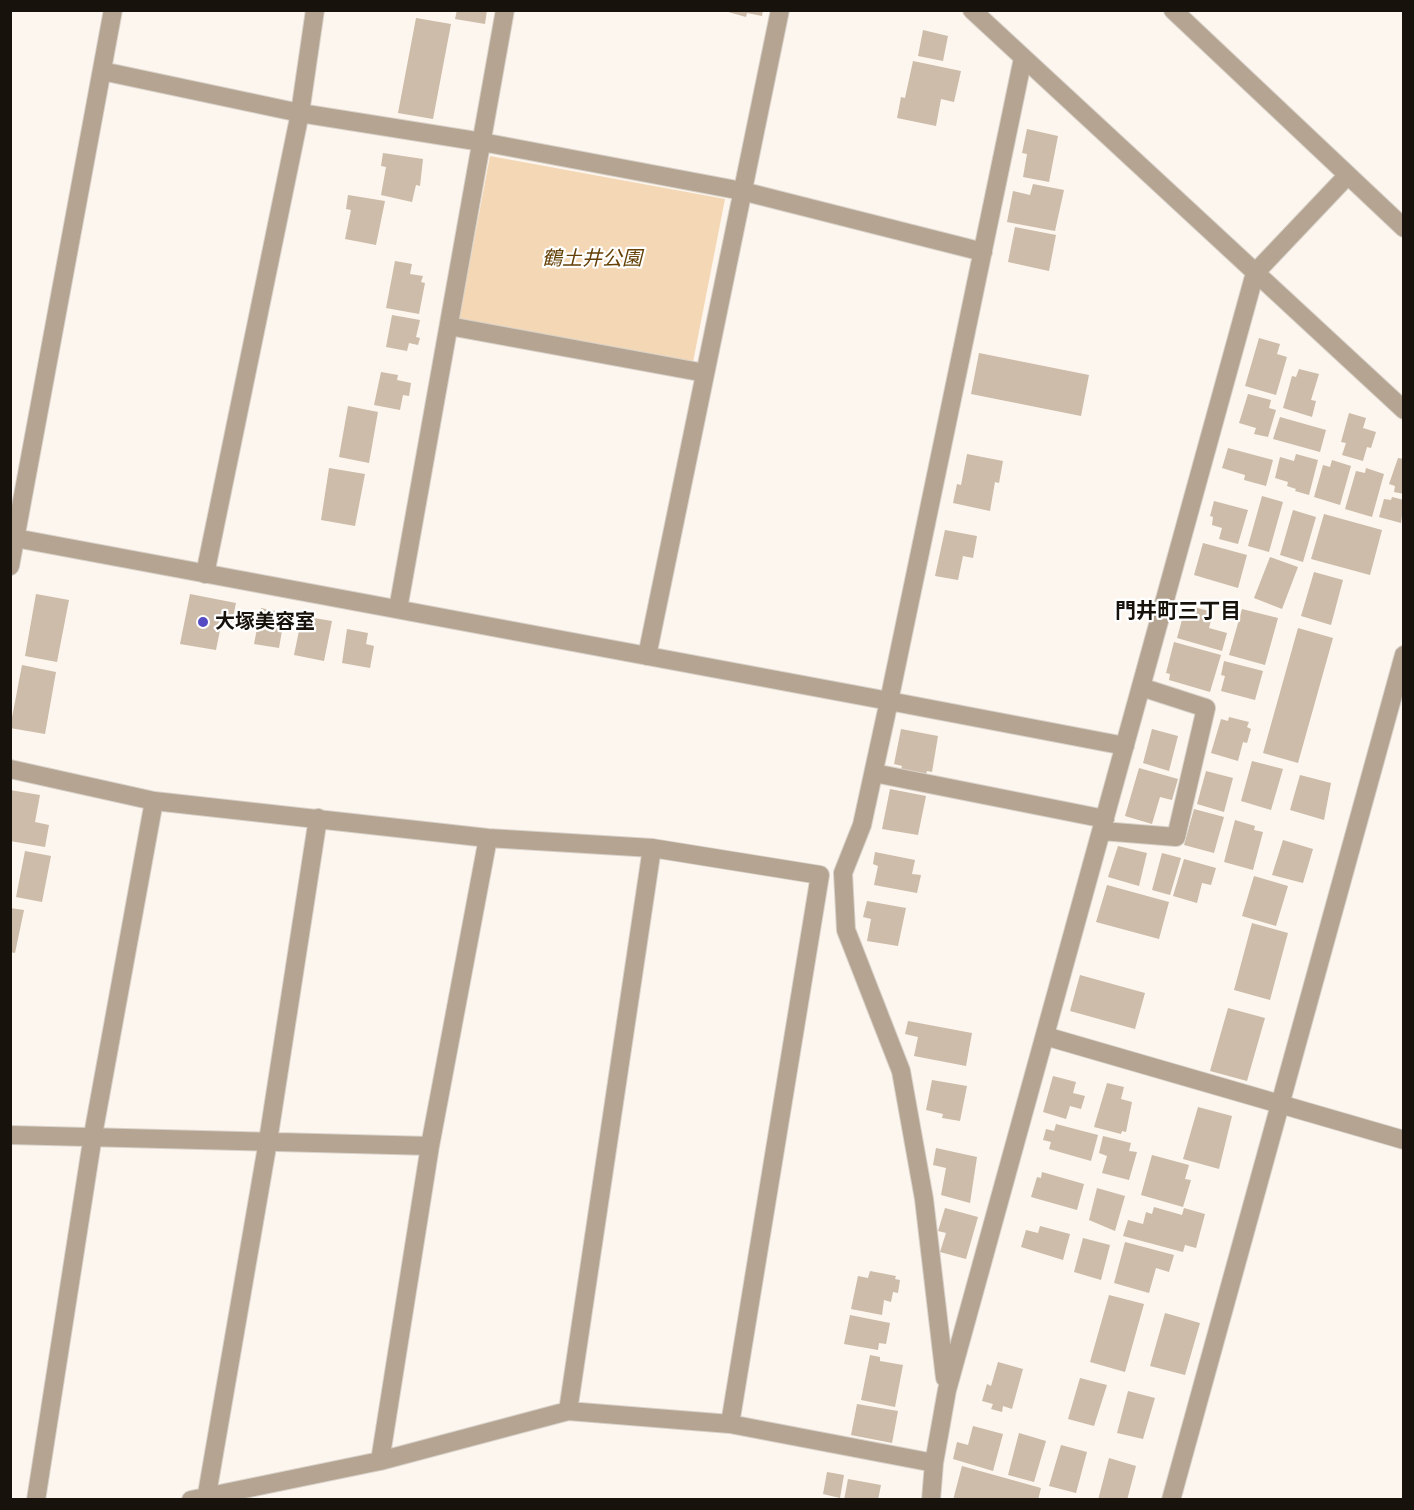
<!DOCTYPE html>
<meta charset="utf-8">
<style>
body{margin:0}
#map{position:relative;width:1414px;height:1510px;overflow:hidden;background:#fdf6ee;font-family:"Playfair Display",serif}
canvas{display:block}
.frame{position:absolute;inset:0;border:12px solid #17120b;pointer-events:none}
</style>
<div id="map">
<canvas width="1414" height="1510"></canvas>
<div class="frame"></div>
</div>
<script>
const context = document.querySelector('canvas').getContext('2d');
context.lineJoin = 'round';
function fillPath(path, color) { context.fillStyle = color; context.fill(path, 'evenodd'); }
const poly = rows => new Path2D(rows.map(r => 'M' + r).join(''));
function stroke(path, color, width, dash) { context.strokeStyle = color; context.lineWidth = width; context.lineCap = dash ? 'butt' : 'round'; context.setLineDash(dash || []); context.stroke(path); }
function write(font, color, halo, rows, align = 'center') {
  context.font = font + ' "Playfair Display","Noto Sans JP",serif'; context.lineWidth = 4.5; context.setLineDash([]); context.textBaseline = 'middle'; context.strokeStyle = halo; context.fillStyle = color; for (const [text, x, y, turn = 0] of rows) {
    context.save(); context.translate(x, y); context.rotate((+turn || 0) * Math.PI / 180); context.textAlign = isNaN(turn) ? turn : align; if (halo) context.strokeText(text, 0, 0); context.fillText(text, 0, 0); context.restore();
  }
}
fillPath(poly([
 [490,156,725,199,693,362,459,319]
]), '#f4d7b5');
fillPath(poly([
 [457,10,487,10,485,24,455,19],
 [721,10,763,10,762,16,747,13,746,17],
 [416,18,451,24,433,119,398,113],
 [923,30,948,36,943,61,918,56],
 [913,61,961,71,954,102,941,99,936,126,897,118,901,97,905,98],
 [1027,129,1058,136,1049,182,1023,177,1027,154,1022,153],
 [383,153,423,159,420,186,416,185,412,202,381,195,386,167,381,166],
 [1033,184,1064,190,1055,231,1007,222,1013,191,1030,195],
 [348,195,385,201,376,245,345,239,351,210,346,209],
 [1015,227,1056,235,1049,271,1008,262],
 [395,261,412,264,410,274,423,276,421,282,425,283,419,314,386,308],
 [392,315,420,320,416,337,420,338,418,345,409,343,407,351,386,347],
 [1259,338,1280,344,1277,354,1287,357,1276,395,1245,386],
 [979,353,1089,375,1081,416,971,394],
 [1299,369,1319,374,1311,400,1316,401,1312,417,1283,408,1292,376,1296,377],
 [381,372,398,375,397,380,411,383,409,396,403,395,400,410,374,405],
 [1248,394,1271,400,1269,408,1276,410,1268,437,1254,434,1256,428,1239,423],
 [348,406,378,412,369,463,339,457],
 [1349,413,1366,418,1363,428,1376,432,1371,448,1367,447,1363,461,1342,455,1346,443,1341,442],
 [1280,417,1326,430,1320,452,1273,439],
 [1228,448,1273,460,1266,486,1244,480,1245,475,1222,468],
 [967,454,1003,461,999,483,995,482,990,511,953,503,957,484,961,485],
 [1296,454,1318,460,1309,495,1295,491,1296,489,1287,486,1288,482,1275,478,1280,457,1294,461],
 [1398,458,1404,459,1404,494,1394,492,1395,486,1389,484],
 [1332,460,1351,466,1340,505,1314,497,1323,465,1330,467],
 [329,468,365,474,355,526,321,520],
 [1366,468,1384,474,1372,517,1345,509,1356,471,1365,473],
 [1262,496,1283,502,1269,552,1248,546],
 [1392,497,1404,500,1401,523,1379,517,1384,499,1391,500],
 [1214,501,1248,510,1238,544,1219,539,1222,528,1212,525,1213,517,1210,516],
 [1293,510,1316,517,1303,562,1280,555],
 [1324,514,1382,530,1370,575,1311,559],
 [945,530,977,536,973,558,963,556,958,580,935,576],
 [1203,543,1247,555,1238,588,1194,575],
 [1270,557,1298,567,1282,609,1254,598],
 [1314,572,1343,580,1331,625,1301,616],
 [36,594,69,600,57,662,25,656],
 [190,594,236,603,232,622,222,620,216,650,180,644],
 [1186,605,1213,612,1209,628,1227,633,1222,651,1177,638],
 [261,608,285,613,279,648,254,644],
 [1242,609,1278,618,1265,665,1229,655],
 [302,616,332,621,324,661,294,655],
 [1298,628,1333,638,1298,763,1263,753],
 [347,629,368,633,366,644,374,646,370,668,342,663],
 [1174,642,1221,655,1210,692,1169,680,1170,674,1166,673],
 [1224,661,1263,671,1255,700,1221,691,1225,676,1221,675],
 [22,665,56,672,45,734,10,728],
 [1229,717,1249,722,1247,727,1251,729,1247,743,1243,742,1238,761,1211,753,1221,719,1228,721],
 [901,729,938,736,932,772,927,771,926,774,901,770,902,766,894,764],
 [1152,729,1178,736,1169,771,1143,763],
 [1252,761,1283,769,1271,810,1241,801],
 [1139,768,1178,779,1172,800,1160,797,1152,824,1125,816],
 [1206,771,1233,778,1224,812,1197,804],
 [1300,775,1331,783,1324,820,1290,810],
 [890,789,926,796,918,835,882,829],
 [10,790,40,795,35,822,49,825,45,847,10,841],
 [1194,809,1224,817,1214,853,1184,845],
 [1235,820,1255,826,1254,830,1263,832,1253,870,1224,862],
 [1283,840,1313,849,1303,883,1272,875],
 [1118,846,1147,853,1139,886,1108,877],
 [25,851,51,856,42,902,16,897],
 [875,852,915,860,912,874,921,875,917,893,874,885,878,866,873,864],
 [1162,853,1181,858,1170,895,1152,890],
 [1184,859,1216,868,1211,885,1202,883,1197,903,1173,896],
 [1254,876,1288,886,1276,926,1242,916],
 [1107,885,1169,902,1159,939,1096,922],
 [867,901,906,908,898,946,867,941,871,919,863,917],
 [10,908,24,910,15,953,10,952],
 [1252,923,1288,933,1270,1000,1234,990],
 [1080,975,1145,993,1135,1029,1070,1011],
 [1228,1008,1265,1018,1247,1081,1210,1071],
 [908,1021,972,1033,966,1066,914,1056,918,1037,905,1034],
 [1053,1076,1076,1082,1073,1093,1085,1096,1081,1109,1070,1106,1066,1119,1043,1112],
 [932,1080,967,1086,960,1121,942,1118,943,1114,926,1110],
 [1107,1083,1124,1087,1121,1099,1132,1102,1126,1132,1122,1131,1121,1134,1094,1127],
 [1198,1107,1232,1116,1219,1169,1183,1159],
 [1056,1124,1098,1135,1091,1161,1049,1149,1051,1142,1043,1140,1046,1129,1054,1131],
 [1103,1136,1131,1143,1129,1151,1137,1152,1129,1180,1102,1173,1107,1156,1099,1153],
 [936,1148,977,1157,970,1203,941,1195,946,1168,933,1165],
 [1152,1155,1189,1165,1185,1179,1191,1180,1183,1207,1141,1195],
 [1042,1172,1084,1184,1077,1210,1031,1197,1037,1177,1041,1178],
 [1097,1188,1125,1196,1115,1231,1089,1220],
 [1154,1207,1182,1215,1184,1208,1205,1214,1196,1248,1185,1245,1183,1252,1123,1236,1128,1220,1143,1224,1146,1212,1152,1214],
 [945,1208,978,1217,966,1259,940,1252,946,1233,938,1231],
 [1040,1226,1070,1234,1063,1260,1021,1247,1026,1230,1038,1233],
 [1083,1238,1110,1245,1101,1280,1074,1272],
 [1125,1242,1174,1255,1169,1272,1156,1268,1149,1293,1114,1283],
 [870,1271,896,1276,895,1279,900,1280,898,1293,893,1292,891,1302,884,1300,882,1315,851,1309,858,1276,868,1278],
 [1109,1295,1144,1304,1125,1372,1090,1362],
 [1165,1313,1200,1323,1185,1375,1150,1366],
 [850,1315,890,1323,886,1344,879,1343,878,1350,844,1344],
 [870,1355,880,1357,880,1361,903,1365,895,1407,861,1400],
 [998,1362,1023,1369,1012,1409,1003,1406,1002,1412,991,1409,993,1404,982,1401,987,1384,991,1386],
 [1080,1378,1107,1385,1094,1426,1068,1419],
 [1128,1391,1155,1398,1143,1439,1117,1433],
 [857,1404,898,1411,892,1443,851,1435],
 [973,1426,1003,1434,993,1471,953,1459,957,1442,968,1445],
 [1019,1433,1046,1441,1034,1482,1008,1475],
 [1061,1445,1087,1452,1076,1493,1049,1486],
 [1109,1458,1136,1466,1127,1500,1098,1500],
 [962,1466,1041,1488,1038,1500,953,1500],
 [827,1472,844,1475,840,1498,823,1494],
 [848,1479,881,1485,878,1500,844,1500]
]), '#ccbca9');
const minor = poly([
 [972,10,1404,410],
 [1173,10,1404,228],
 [102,71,300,113,482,142,742,191,983,252],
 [449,326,705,373],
 [10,534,15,538,889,701,1023,58],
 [10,566,113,10],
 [205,574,300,113,315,10],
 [398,609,505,10],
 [647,656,780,10],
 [10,769,154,801],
 [874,773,1105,819],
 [1102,831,1176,837,1206,708,1141,687],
 [1045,1036,1404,1140],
 [10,1135,430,1146],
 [945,1378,924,1199,901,1071,846,930,843,873,862,825,889,701,1125,746],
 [568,1411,652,848],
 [380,1461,430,1146,488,838],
 [207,1494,268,1141,318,818],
 [36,1500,93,1135,154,801,488,838,652,848,820,875,730,1424],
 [191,1500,380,1461,568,1411,730,1424,934,1463],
 [931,1500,934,1463,947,1390,1255,273,1347,176],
 [1171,1500,1404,655]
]);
stroke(minor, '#d8d2ca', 20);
stroke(minor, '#b4a491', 18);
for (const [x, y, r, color] of [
 [203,622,6,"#554bc3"]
]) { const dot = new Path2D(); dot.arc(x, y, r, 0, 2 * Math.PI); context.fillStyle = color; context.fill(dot); stroke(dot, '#fff', 2); }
write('italic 20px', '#644007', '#fff', [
 ["鶴土井公園",592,259]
]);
write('bold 20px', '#17120b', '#fff', [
 ["大塚美容室",215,622]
], 'left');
write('bold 21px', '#17120b', '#fff', [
 ["門井町三丁目",1178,611]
]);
</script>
